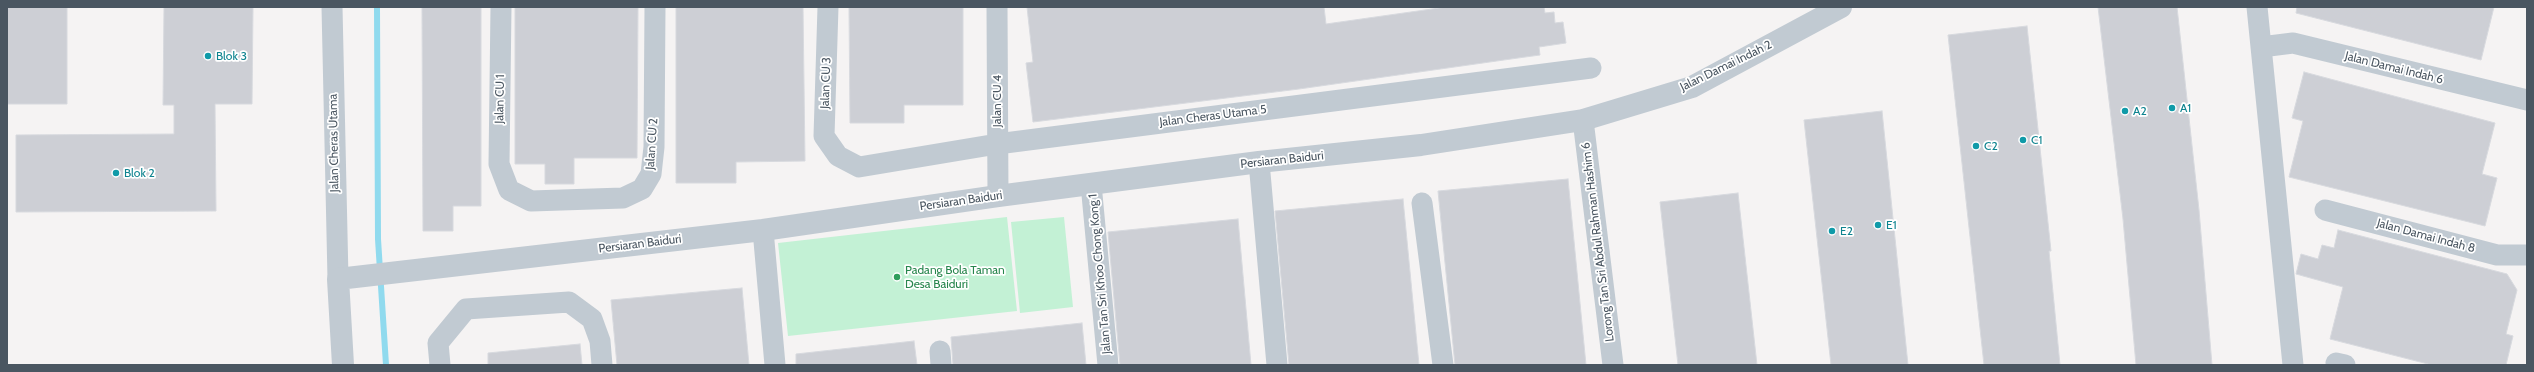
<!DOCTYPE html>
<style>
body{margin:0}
#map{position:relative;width:2534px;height:372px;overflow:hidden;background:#f5f3f3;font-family:Cabin,sans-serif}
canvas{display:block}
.frame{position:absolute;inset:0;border:8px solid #4a5661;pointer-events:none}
</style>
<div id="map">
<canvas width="2534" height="372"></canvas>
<div class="frame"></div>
</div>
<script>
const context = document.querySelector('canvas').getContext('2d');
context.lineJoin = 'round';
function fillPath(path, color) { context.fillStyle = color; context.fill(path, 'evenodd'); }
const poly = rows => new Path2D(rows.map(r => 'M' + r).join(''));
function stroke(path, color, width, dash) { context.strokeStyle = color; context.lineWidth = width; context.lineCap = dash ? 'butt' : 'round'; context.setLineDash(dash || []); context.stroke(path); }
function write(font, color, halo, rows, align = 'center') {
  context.font = font + ' Cabin,sans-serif'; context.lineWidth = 3.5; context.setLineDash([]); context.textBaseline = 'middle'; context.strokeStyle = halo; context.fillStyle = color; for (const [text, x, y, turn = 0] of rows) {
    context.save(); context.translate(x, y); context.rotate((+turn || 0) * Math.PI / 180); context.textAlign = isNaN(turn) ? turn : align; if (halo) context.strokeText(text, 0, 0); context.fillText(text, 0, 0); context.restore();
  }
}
fillPath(poly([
 [1007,217,1017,311,788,336,778,243],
 [1064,217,1073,307,1020,313,1011,222]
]), '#c3f1d5');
stroke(poly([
 [377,7,378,239,386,365]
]), '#90daee', 6);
const building = poly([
 [7,7,67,7,67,104,7,104,7,7],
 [164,7,253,7,252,104,215,104,216,211,16,212,16,135,174,134,174,105,163,105,164,7],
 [422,7,481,7,481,206,453,206,453,231,423,231,422,7],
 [515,7,638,7,637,158,574,158,574,184,545,184,545,164,515,164,515,7],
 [676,7,803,7,805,161,736,162,736,183,676,183,676,7],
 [849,7,963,7,963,105,904,105,904,123,850,123,849,7],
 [1027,7,1324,7,1326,24,1446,7,1544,7,1545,13,1554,12,1555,23,1563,22,1566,43,1539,47,1540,55,1518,58,1299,89,1033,122,1026,63,1033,62,1027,7],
 [2098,7,2177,7,2199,210,2212,365,2136,365,2123,219,2098,7],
 [2297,7,2494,7,2481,60,2296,13,2297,7],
 [2027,26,2051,251,2049,251,2060,365,1984,365,1948,35,2027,26],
 [2304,72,2495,123,2482,174,2497,178,2485,226,2289,177,2303,121,2292,118,2304,72],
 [1882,111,1908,365,1831,365,1804,120,1882,111],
 [1568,179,1586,365,1455,365,1438,191,1568,179],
 [1738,193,1757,365,1678,365,1660,202,1738,193],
 [1403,199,1419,365,1289,365,1275,211,1403,199],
 [1238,219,1251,365,1120,365,1108,232,1238,219],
 [2338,230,2507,274,2517,290,2506,334,2513,336,2506,365,2432,365,2330,339,2343,287,2296,274,2301,254,2318,259,2322,245,2334,248,2338,230],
 [742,288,749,365,617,365,611,300,742,288],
 [1082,323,1086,365,953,365,951,337,1082,323],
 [914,341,917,365,796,365,796,354,914,341],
 [580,344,582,365,488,365,488,353,580,344]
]);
fillPath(building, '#cdcfd5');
stroke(building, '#d7d9de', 1);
stroke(poly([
 [332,7,338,279],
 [501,7,499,164,509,190,531,201,623,198,642,189,651,174,654,147,655,7],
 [828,7,824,136,838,156,859,167,997,144,1591,68],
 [997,7,998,196],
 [2257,7,2293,365],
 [2261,47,2293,43,2527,100],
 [1583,120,1613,365],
 [1259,162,1277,365],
 [1091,184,1108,365],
 [1422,203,1443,365],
 [2325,210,2497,255,2527,255],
 [763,230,775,365],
 [940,351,941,365],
 [2336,363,2345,365],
 [440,365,438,343,466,309,569,302,592,319,600,341,602,365]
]), '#c1cad2', 21);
stroke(poly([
 [343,365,338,279,763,230,998,196,1259,162,1421,145,1583,120,1692,87,1841,7]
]), '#c1cad2', 22);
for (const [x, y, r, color] of [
 [208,56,4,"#0f9aa8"],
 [2172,108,4,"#0f9aa8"],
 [2125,111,4,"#0f9aa8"],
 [2023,140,4,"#0f9aa8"],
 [1976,146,4,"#0f9aa8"],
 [116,173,4,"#0f9aa8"],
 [1878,225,4,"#0f9aa8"],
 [1832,231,4,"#0f9aa8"],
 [897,277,4,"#2e9e5b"]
]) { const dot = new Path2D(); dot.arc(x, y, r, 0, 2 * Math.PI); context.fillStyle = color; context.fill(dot); stroke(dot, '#fff', 1.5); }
write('12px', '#0d838f', '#fff', [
 ["Blok 3",216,56],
 ["A1",2180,108],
 ["A2",2133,111],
 ["C1",2031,140],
 ["C2",1984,146],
 ["Blok 2",124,173],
 ["E1",1886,225],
 ["E2",1840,231]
], 'left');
write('12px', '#4a5661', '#fff', [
 ["Jalan Damai Indah 2",1726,66,-26],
 ["Jalan Damai Indah 6",2394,68,14],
 ["Jalan CU 3",826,83,-88],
 ["Jalan CU 1",500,99,-89],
 ["Jalan CU 4",997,101,-90],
 ["Jalan Cheras Utama 5",1213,116,-7],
 ["Jalan Cheras Utama",334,143,-91],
 ["Jalan CU 2",652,144,-86],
 ["Persiaran Baiduri",1282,160,-6],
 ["Persiaran Baiduri",961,201,-8],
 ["Jalan Damai Indah 8",2426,236,15],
 ["Lorong Tan Sri Abdul Rahman Hashim 6",1598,242,-97],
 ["Persiaran Baiduri",640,244,-7],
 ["Jalan Tan Sri Khoo Chong Kong 1",1100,274,-95]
]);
write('12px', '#27864d', '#fff', [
 ["Padang Bola Taman",905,270],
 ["Desa Baiduri",905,284]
], 'left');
</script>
